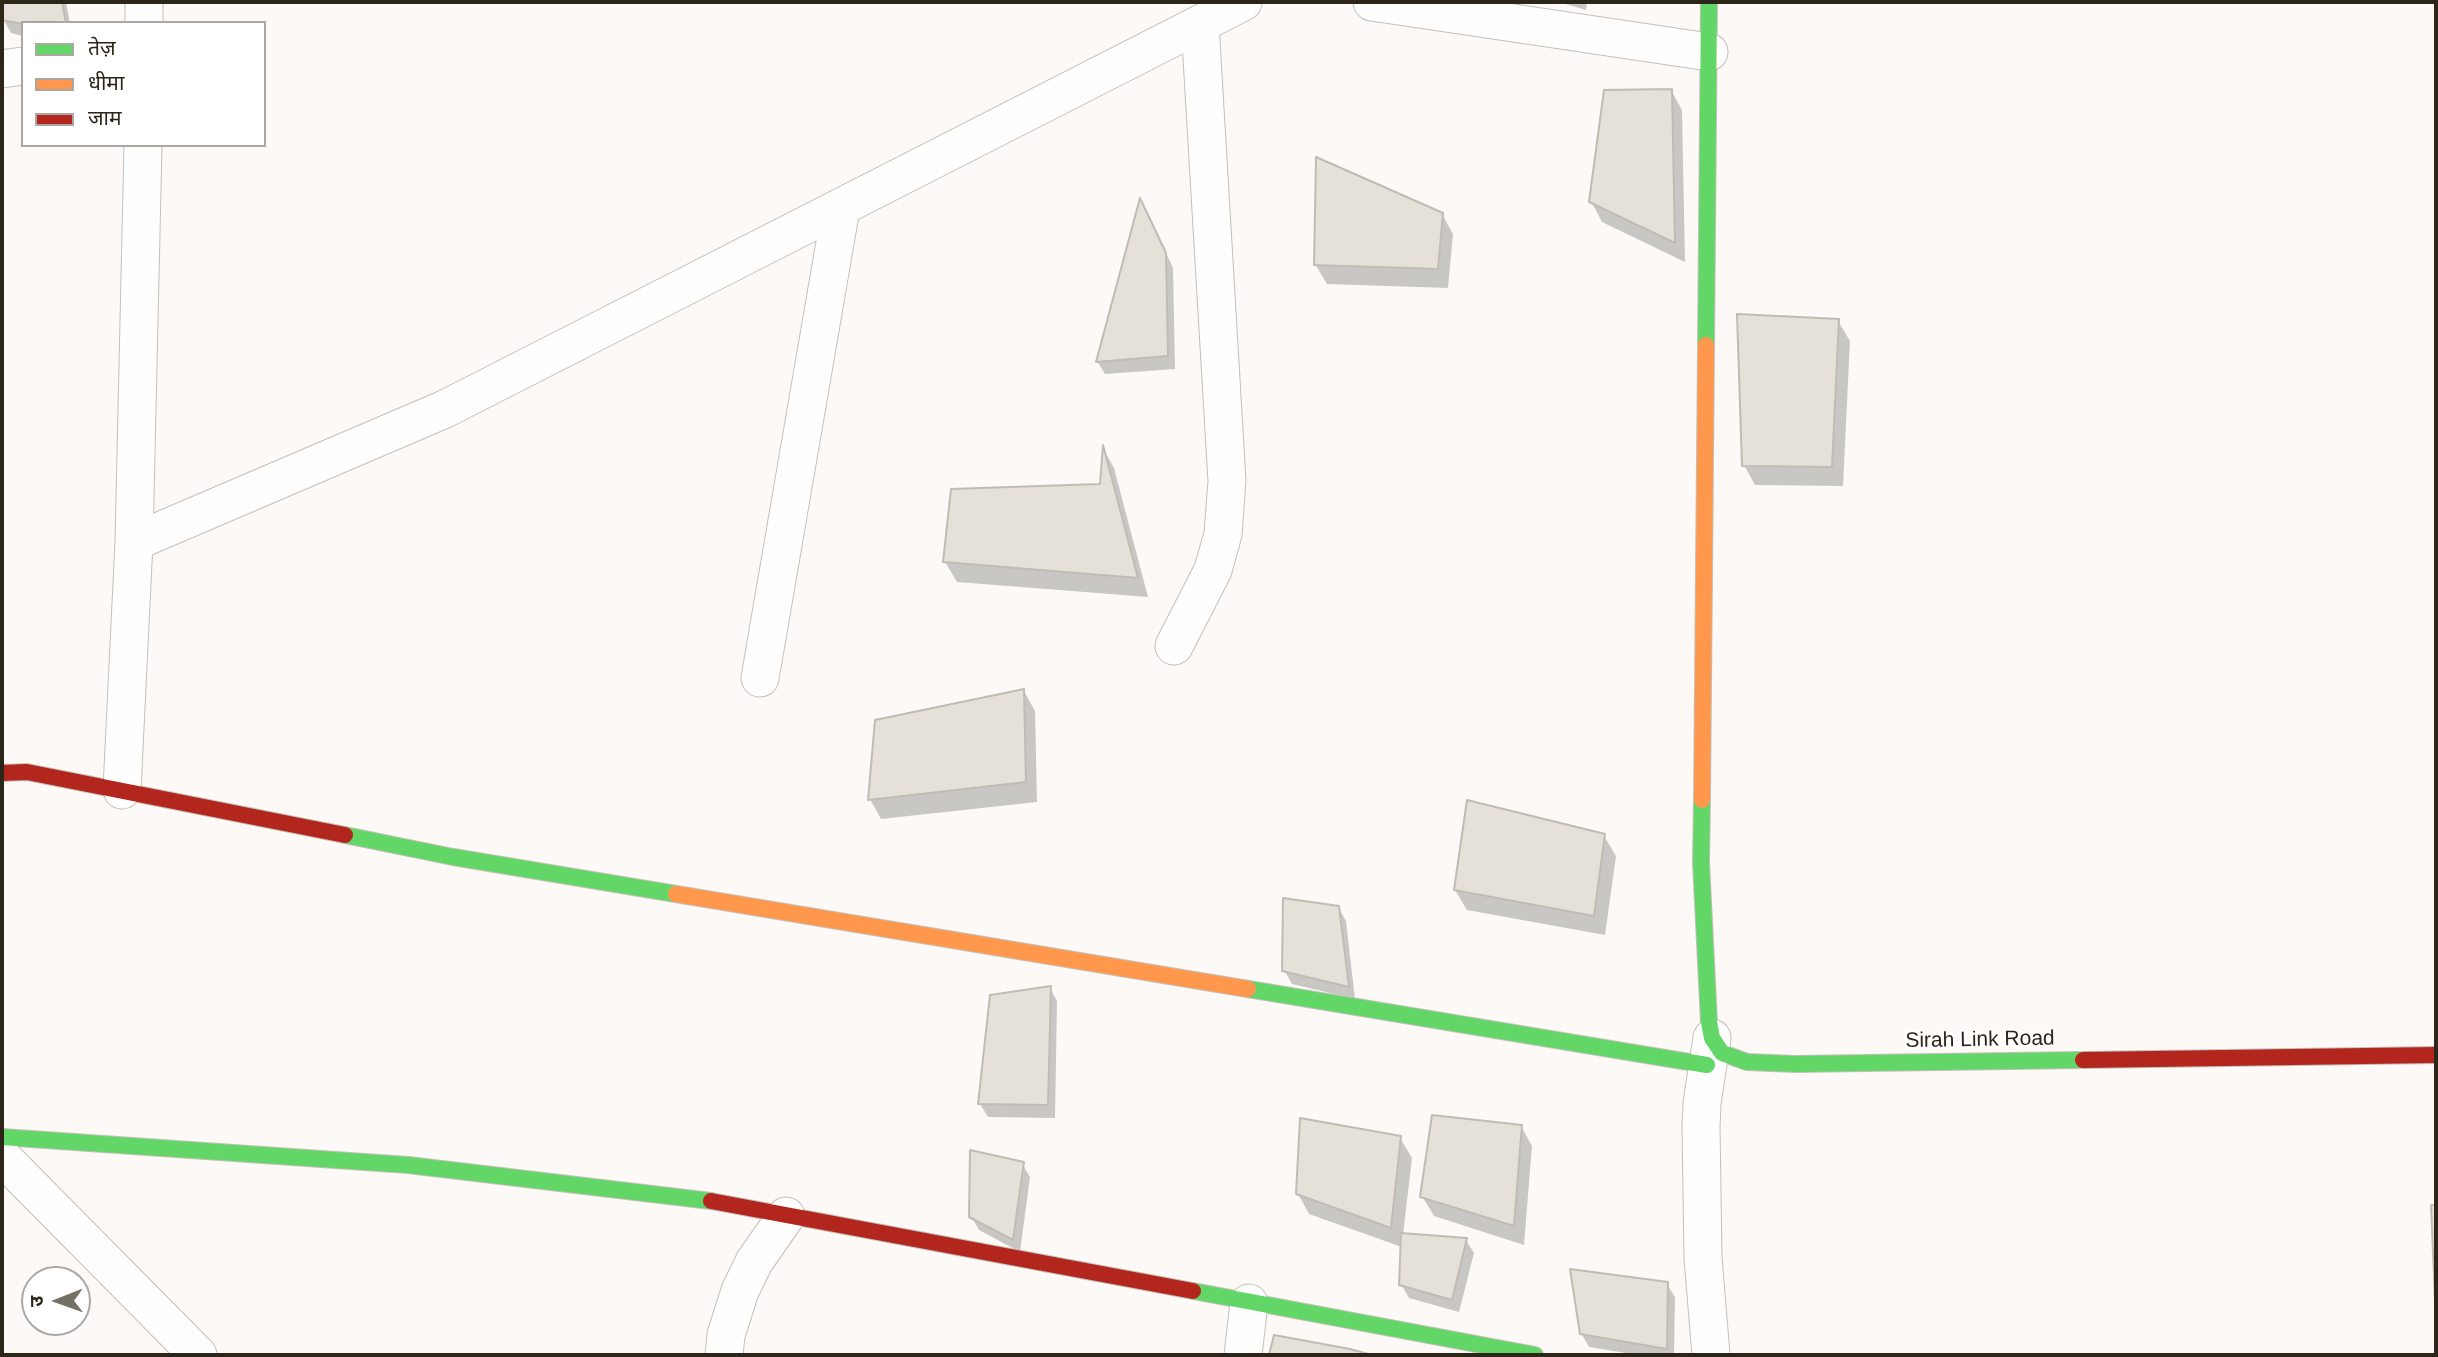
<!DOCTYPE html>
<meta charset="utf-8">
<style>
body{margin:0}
#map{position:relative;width:2438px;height:1357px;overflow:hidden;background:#fcf9f6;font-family:Arial,"Noto Sans Devanagari",sans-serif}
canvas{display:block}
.frame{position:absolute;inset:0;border:4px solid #2c2619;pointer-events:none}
.legend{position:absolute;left:21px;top:21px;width:245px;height:126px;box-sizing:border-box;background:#fff;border:2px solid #aba8a3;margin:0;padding:9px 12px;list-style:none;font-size:21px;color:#2c2619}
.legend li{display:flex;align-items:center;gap:14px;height:35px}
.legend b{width:35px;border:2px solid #aba8a3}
.north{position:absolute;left:21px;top:1266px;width:70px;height:70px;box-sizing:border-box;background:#fff;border:2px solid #aba8a3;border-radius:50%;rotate:269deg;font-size:19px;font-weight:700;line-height:28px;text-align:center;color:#2c2619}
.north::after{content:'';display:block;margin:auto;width:24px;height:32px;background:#757066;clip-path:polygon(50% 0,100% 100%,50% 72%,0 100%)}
</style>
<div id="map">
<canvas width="2438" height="1357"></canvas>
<div class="frame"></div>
<ul class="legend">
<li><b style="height:9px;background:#63d668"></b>तेज़</li>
<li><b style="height:9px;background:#ff974d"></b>धीमा</li>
<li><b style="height:9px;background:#b3261e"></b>जाम</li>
</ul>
<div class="north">उ</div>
</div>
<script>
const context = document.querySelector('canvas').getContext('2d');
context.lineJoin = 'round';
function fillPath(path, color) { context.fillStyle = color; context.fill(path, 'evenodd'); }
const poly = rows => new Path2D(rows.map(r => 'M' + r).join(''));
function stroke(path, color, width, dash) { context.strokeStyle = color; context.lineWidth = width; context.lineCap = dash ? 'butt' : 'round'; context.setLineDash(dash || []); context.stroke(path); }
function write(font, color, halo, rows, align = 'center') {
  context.font = font + ' Arial,sans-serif'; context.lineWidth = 5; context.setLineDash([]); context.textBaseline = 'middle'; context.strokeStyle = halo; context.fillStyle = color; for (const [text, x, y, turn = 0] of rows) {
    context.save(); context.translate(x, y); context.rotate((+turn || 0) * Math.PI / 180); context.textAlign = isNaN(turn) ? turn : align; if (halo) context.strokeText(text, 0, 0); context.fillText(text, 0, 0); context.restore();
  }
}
fillPath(poly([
 [2,2,66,2,70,23,23,23,23,36,11,33,3,19],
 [1559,2,1587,2,1586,10],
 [1671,90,1682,110,1685,262,1602,222,1591,201],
 [1147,213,1173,268,1175,369,1105,374,1097,361],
 [1442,214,1453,234,1448,288,1327,284,1315,264],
 [1838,321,1850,341,1843,486,1755,485,1744,465],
 [1105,452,1114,468,1148,597,957,582,945,562,1101,486],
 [1024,691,1035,711,1037,802,881,819,870,799],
 [1604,836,1616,856,1605,935,1467,910,1455,890],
 [1338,907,1346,921,1355,999,1292,984,1284,970],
 [1050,988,1057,1001,1055,1118,988,1117,980,1104],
 [1521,1126,1532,1146,1524,1245,1434,1216,1422,1196],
 [1400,1138,1412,1158,1403,1235,1466,1240,1474,1253,1459,1312,1409,1298,1401,1284,1402,1247,1309,1214,1298,1194],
 [1022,1164,1030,1177,1020,1252,979,1230,971,1216],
 [1667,1284,1675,1297,1674,1355,1638,1355,1589,1347,1581,1333]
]), '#0003');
const building = poly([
 [2,2,62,2,66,23,23,24,2,20,2,2],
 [1672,89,1675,243,1589,202,1604,90,1672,89],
 [1316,157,1443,213,1438,269,1314,265,1316,157],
 [1140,198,1166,253,1168,356,1096,362,1140,198],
 [1737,314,1839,319,1832,467,1742,466,1737,314],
 [1103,445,1138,578,943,562,951,489,1100,484,1103,445],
 [1024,689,1026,782,868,800,875,720,1024,689],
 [1467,800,1605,834,1594,916,1454,890,1467,800],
 [1283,898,1339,906,1349,987,1282,971,1283,898],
 [1051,986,1048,1105,978,1104,990,995,1051,986],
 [1432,1115,1522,1125,1514,1226,1420,1197,1432,1115],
 [1300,1118,1401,1136,1391,1228,1296,1194,1300,1118],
 [970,1150,1024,1162,1013,1240,969,1217,970,1150],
 [2431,1205,2436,1205,2436,1325,2431,1205],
 [1401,1233,1467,1238,1452,1300,1399,1285,1401,1233],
 [1570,1269,1668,1282,1667,1349,1580,1334,1570,1269],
 [1274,1335,1350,1349,1372,1355,1269,1355,1274,1335]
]);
fillPath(building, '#e5e1d9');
stroke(building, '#c0bbb4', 2);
const street = poly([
 [144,2,144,23],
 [1372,2,1709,52],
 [2,69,23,66],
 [134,542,445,409,1243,2],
 [1174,646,1213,570,1223,534,1227,481,1200,24],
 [760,678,841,208],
 [122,790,134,542,143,145],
 [2,1157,198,1355],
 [724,1355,726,1335,740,1291,754,1262,786,1216],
 [1243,1355,1249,1303],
 [1711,1355,1703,1258,1701,1127,1702,1103,1712,1038]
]);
const fast = poly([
 [1706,345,1709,2],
 [1702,800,1701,862,1709,1022,1712,1038,1722,1053,1747,1062,1795,1064,2083,1060],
 [345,835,453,857,676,894],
 [1248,989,1707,1065],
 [2,1137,408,1165,711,1201],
 [1193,1291,1535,1355]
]);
const slow = poly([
 [1702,800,1706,345],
 [676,894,1248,989]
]);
const jam = poly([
 [2,773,27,772,345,835],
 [2083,1060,2436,1055],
 [711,1201,1193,1291]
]);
stroke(street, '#c5c0b9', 39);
stroke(fast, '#c5c0b9', 18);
stroke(slow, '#c5c0b9', 18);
stroke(jam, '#c5c0b9', 18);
stroke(street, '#fffefe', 37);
stroke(fast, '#63d668', 16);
stroke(slow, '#ff974d', 16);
stroke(jam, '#b3261e', 16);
write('21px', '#2c2619', '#fff', [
 ["Sirah Link Road",1980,1040,-1]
]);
</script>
